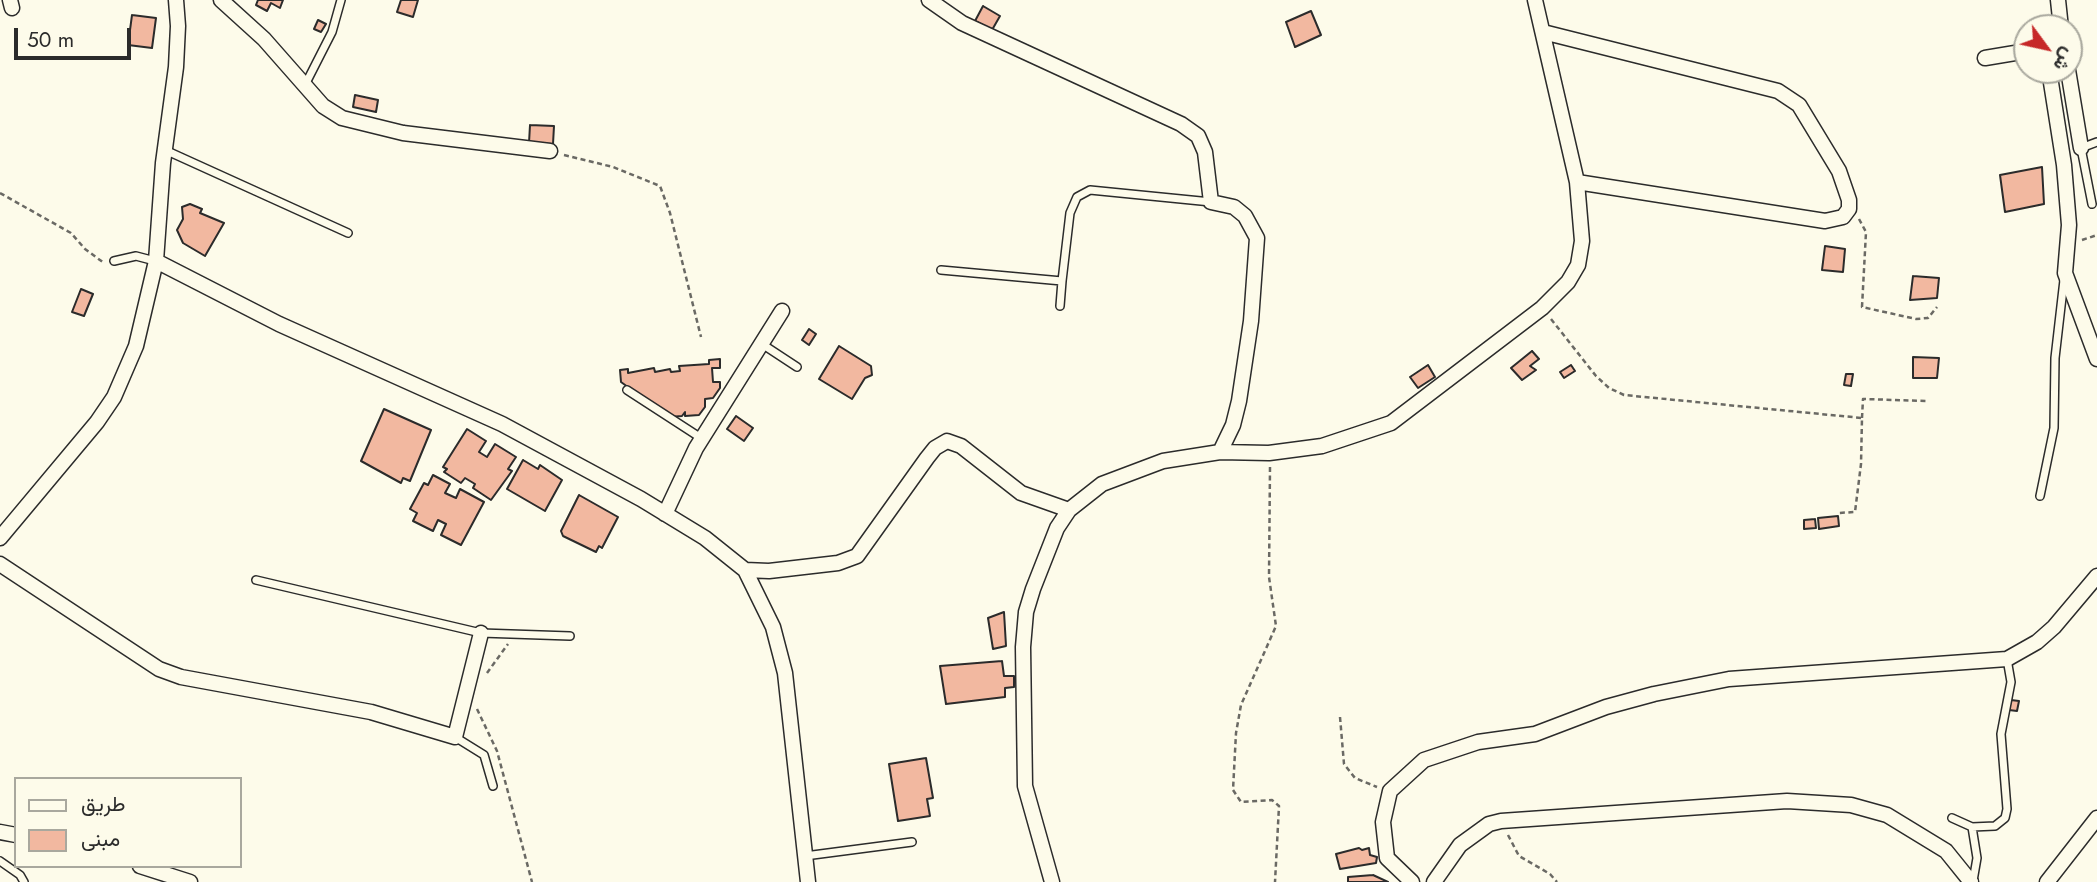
<!DOCTYPE html>
<meta charset="utf-8">
<style>
body{margin:0}
#map{position:relative;width:2097px;height:882px;overflow:hidden;background:#fdfbea;font-family:Jost,Vazirmatn,sans-serif}
canvas{display:block}
.legend{position:absolute;left:14px;top:777px;width:228px;height:91px;box-sizing:border-box;background:#fdfbea;border:2px solid #a9a89e;margin:0;padding:9px 12px;list-style:none;font-size:21px;color:#2b2b2b}
.legend li{display:flex;align-items:center;gap:14px;height:35px}
.legend b{width:35px;border:2px solid #a9a89e}
.north{position:absolute;left:2013px;top:14px;width:70px;height:70px;box-sizing:border-box;background:#fdfbea;border:2px solid #a9a89e;border-radius:50%;rotate:123deg;font-size:19px;font-weight:700;line-height:28px;text-align:center;color:#2b2b2b}
.north::after{content:'';display:block;margin:auto;width:24px;height:32px;background:#c62828;clip-path:polygon(50% 0,100% 100%,50% 72%,0 100%)}
.scale{position:absolute;left:14px;top:28px;width:117px;height:32px;box-sizing:border-box;border:4px solid #2b2b2b;border-top:0;padding-left:9px;font-size:21px;line-height:24px;white-space:nowrap;color:#2b2b2b;-webkit-text-stroke:5px #fdfbea;paint-order:stroke}
</style>
<div id="map">
<canvas width="2097" height="882"></canvas>
<ul class="legend">
<li><b style="height:9px;background:#fdfbea"></b>طريق</li>
<li><b style="height:19px;background:#f2b8a0"></b>مبنى</li>
</ul>
<div class="north">ش</div>
<div class="scale">50 m</div>
</div>
<script>
const context = document.querySelector('canvas').getContext('2d');
context.lineJoin = 'round';
function fillPath(path, color) { context.fillStyle = color; context.fill(path, 'evenodd'); }
const poly = rows => new Path2D(rows.map(r => 'M' + r).join(''));
function stroke(path, color, width, dash) { context.strokeStyle = color; context.lineWidth = width; context.lineCap = dash ? 'butt' : 'round'; context.setLineDash(dash || []); context.stroke(path); }
const building = poly([
 [258,0,283,0,280,8,271,3,267,11,256,5,258,0],
 [401,0,418,0,413,17,397,12,401,0],
 [983,6,1000,16,992,30,975,21,983,6],
 [1311,11,1321,35,1295,47,1286,22,1311,11],
 [132,15,156,18,152,48,128,45,132,15],
 [318,20,326,24,321,32,314,29,318,20],
 [355,95,378,100,376,112,353,107,355,95],
 [530,125,554,126,553,144,529,143,530,125],
 [2042,167,2044,204,2005,212,2000,175,2042,167],
 [190,204,202,209,200,213,224,223,205,256,183,243,177,230,183,219,182,207,190,204],
 [1825,246,1845,249,1843,272,1822,270,1825,246],
 [1913,276,1939,278,1937,298,1910,300,1913,276],
 [81,289,93,294,84,316,72,312,81,289],
 [809,329,816,334,809,345,802,340,809,329],
 [839,346,871,366,872,375,865,378,852,399,819,379,839,346],
 [1532,351,1539,359,1530,366,1536,370,1522,380,1511,368,1532,351],
 [1913,357,1939,358,1937,378,1913,378,1913,357],
 [720,359,720,368,712,368,713,382,720,382,720,388,713,398,705,399,705,407,699,415,685,416,685,412,682,416,669,417,621,382,620,370,628,369,628,373,654,368,655,372,670,369,671,372,680,371,679,366,709,364,709,360,720,359],
 [1428,365,1435,377,1418,388,1410,377,1428,365],
 [1571,365,1575,371,1564,378,1560,372,1571,365],
 [1846,374,1853,374,1851,386,1844,385,1846,374],
 [384,409,431,430,410,481,403,478,401,483,361,461,384,409],
 [736,416,753,428,744,441,727,429,736,416],
 [467,429,486,441,479,452,487,457,495,444,516,457,508,469,512,471,491,500,473,488,475,484,465,478,461,483,444,472,447,469,443,467,467,429],
 [523,460,538,469,540,465,562,480,545,511,507,489,523,460],
 [433,475,450,484,445,493,456,498,460,489,484,502,461,545,441,535,446,524,438,520,433,531,413,521,417,513,410,509,424,483,428,485,433,475],
 [579,495,618,517,602,548,599,546,596,552,563,536,561,531,579,495],
 [1838,516,1839,526,1819,529,1818,518,1838,516],
 [1815,519,1816,528,1804,529,1804,520,1815,519],
 [1004,612,1006,646,993,649,988,618,1004,612],
 [1002,661,1004,676,1014,676,1014,687,1005,688,1005,697,946,704,940,666,1002,661],
 [2011,700,2019,701,2017,711,2009,710,2011,700],
 [926,758,933,798,927,799,930,816,898,821,889,764,926,758],
 [1359,848,1362,850,1369,848,1370,855,1377,857,1376,863,1340,869,1336,854,1359,848],
 [1373,875,1388,882,1348,882,1348,877,1373,875]
]);
fillPath(building, '#f2b8a0');
stroke(building, '#2b2b2b', 2);
const service = poly([
 [305,85,332,32,341,0],
 [165,150,348,233],
 [2092,204,2081,148,2097,142],
 [114,261,136,256,155,261],
 [941,270,1062,281,1070,213,1077,197,1090,190,1211,202],
 [1060,306,1062,281],
 [762,344,797,367],
 [627,390,701,438],
 [2040,496,2054,428,2055,358,2064,280],
 [256,580,481,633,570,636],
 [455,737,484,755,493,786],
 [1952,818,1972,827,1977,858,1973,881],
 [1972,827,1995,826,2005,818,2007,809,2001,734,2011,682,2007,659],
 [805,856,912,842],
 [0,861,20,875,24,882]
]);
const minor = poly([
 [10,0,12,8],
 [221,0,264,39,323,106,342,118,403,133,550,151],
 [929,0,962,23,1181,124,1198,136,1205,152,1211,202,1234,207,1245,216,1257,238,1251,321,1239,401,1233,425,1220,452],
 [2058,0,2061,28],
 [1543,32,1778,91,1799,105,1839,171,1849,200,1849,209,1843,217,1825,221,1577,182],
 [1985,58,2027,51],
 [2049,70,2064,165,2069,225,2065,273,2097,359],
 [2068,70,2081,148],
 [156,261,279,324,502,424,641,499,705,538,745,570,773,627,785,673,808,882],
 [665,514,696,448,782,311],
 [0,538,97,422,114,397,136,346,156,261,163,163,176,67,178,26,176,0],
 [0,564,159,669,181,677,371,712,455,737,481,633],
 [745,570,769,571,838,563,857,556,927,458,935,448,947,441,961,446,1021,493,1069,510],
 [0,832,16,835],
 [140,866,190,882],
 [1052,882,1025,786,1023,647,1026,612,1033,589,1057,528,1069,510,1102,484,1163,461,1220,452,1269,453,1322,446,1391,423,1542,308,1568,282,1578,265,1582,241,1577,182,1535,0],
 [1412,882,1387,858,1383,822,1390,791,1424,760,1478,742,1535,734,1606,707,1654,694,1729,679,2007,659,2037,642,2054,627,2097,576],
 [1434,882,1460,845,1489,824,1501,821,1787,801,1851,805,1887,815,1946,851,1971,882],
 [2047,882,2097,818]
]);
stroke(service, '#2b2b2b', 10);
stroke(minor, '#2b2b2b', 17);
stroke(poly([
 [564,155,613,167,660,186,670,213,701,337],
 [0,193,71,233,85,249,104,263],
 [1859,219,1866,232,1862,307,1916,319,1928,318,1937,307],
 [2082,240,2097,235],
 [1551,319,1596,376,1609,388,1624,395,1862,418,1861,464,1855,512,1838,513],
 [1862,418,1863,399,1928,401],
 [1270,467,1269,577,1276,626,1241,705,1236,733,1233,790,1241,802,1272,800,1279,806,1275,882],
 [487,673,508,644],
 [477,709,497,751,532,882],
 [1340,717,1344,764,1355,778,1377,787],
 [1508,835,1519,856,1550,874,1557,882]
]), '#6a6964', 2.5, [5, 3.5]);
stroke(service, '#fdfbea', 7);
stroke(minor, '#fdfbea', 14);
</script>
